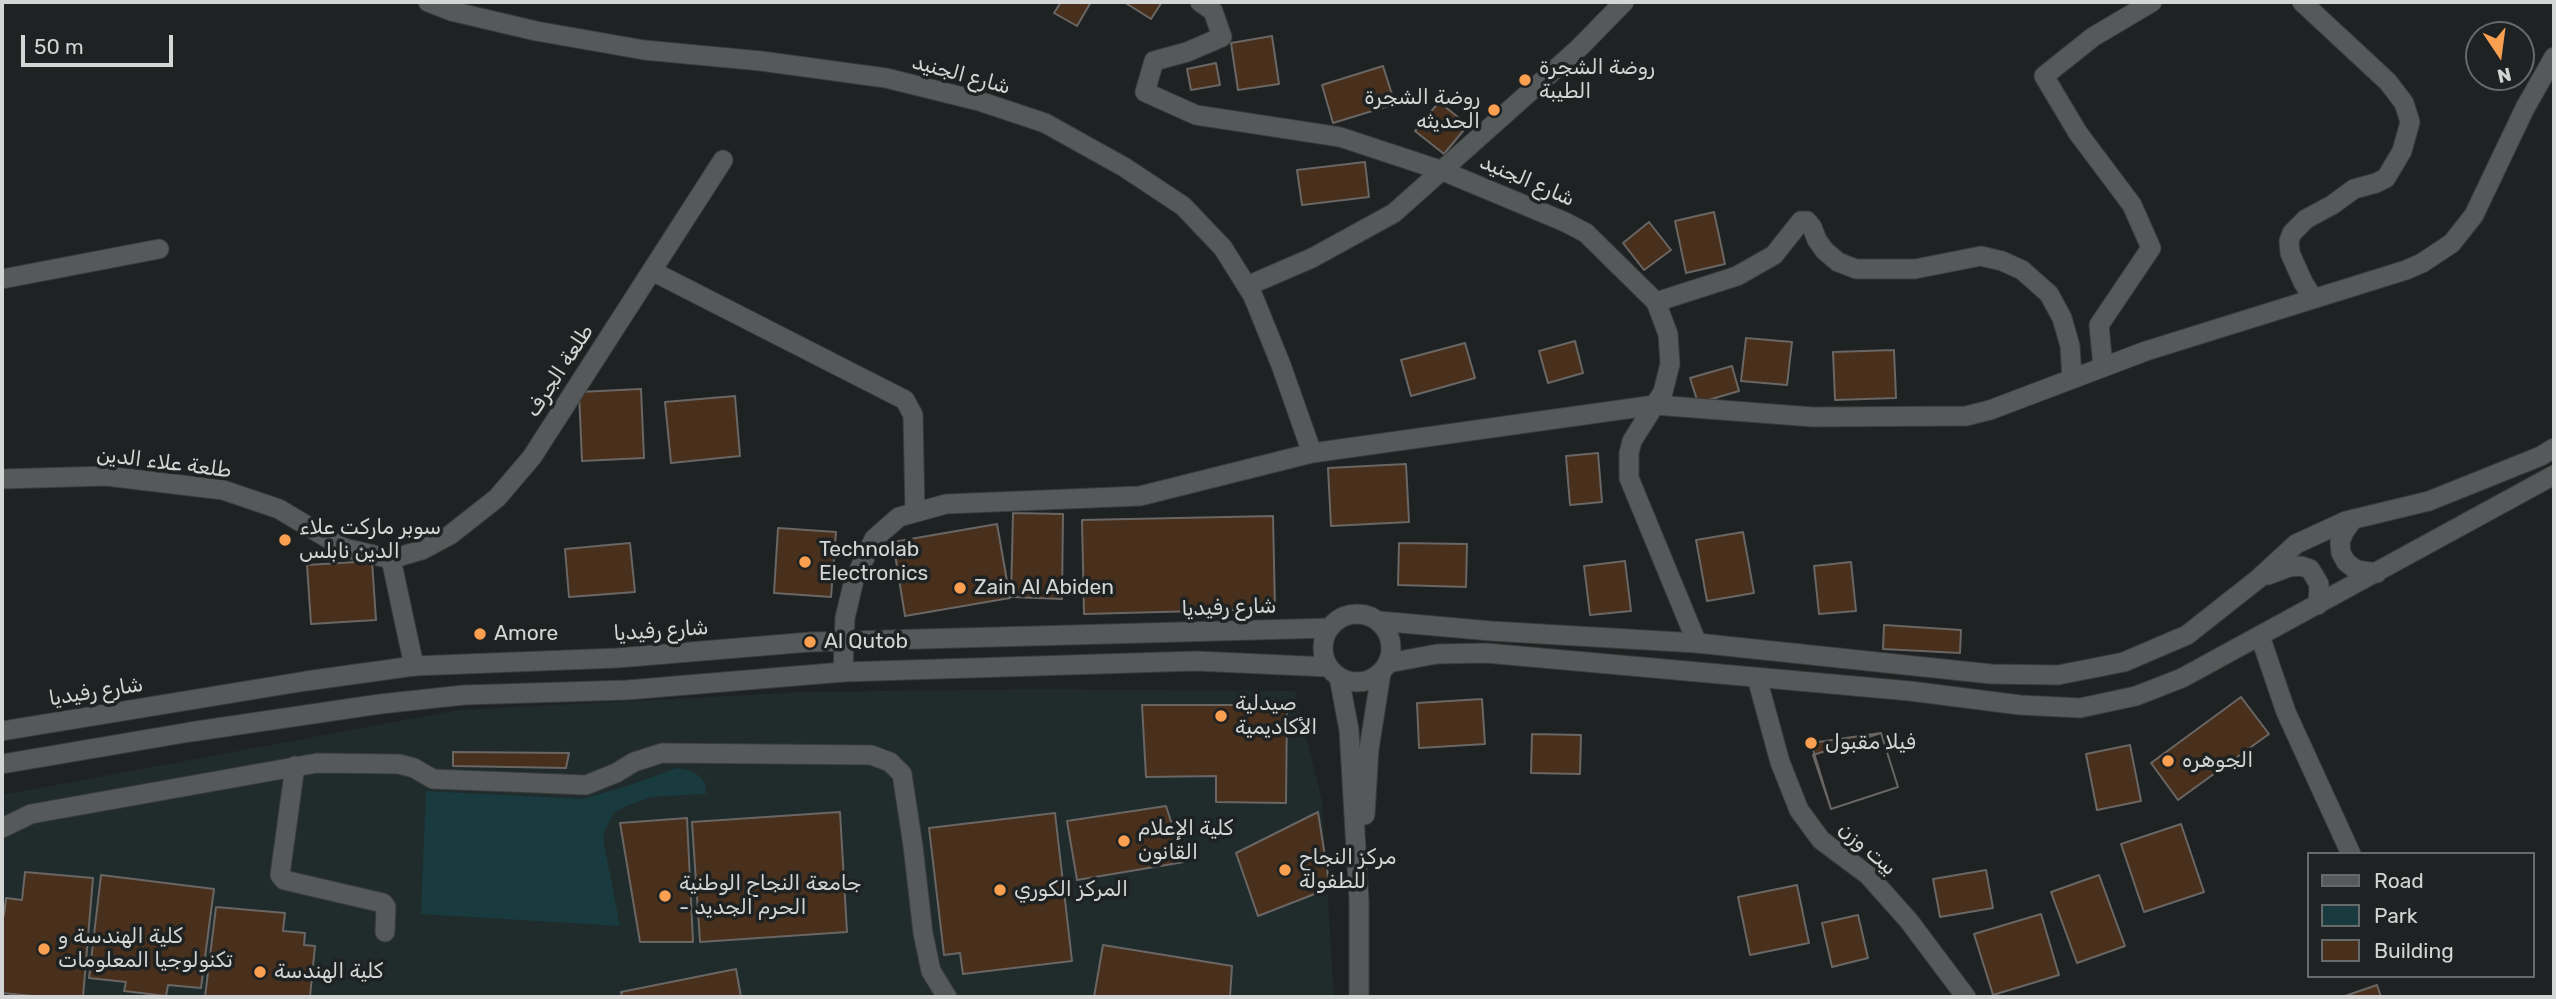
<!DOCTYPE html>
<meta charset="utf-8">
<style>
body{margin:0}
#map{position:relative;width:2556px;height:999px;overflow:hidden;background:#1f2222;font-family:Rubik,sans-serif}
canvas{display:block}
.frame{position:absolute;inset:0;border:4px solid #d4d6d6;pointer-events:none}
.legend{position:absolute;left:2307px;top:852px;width:228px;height:126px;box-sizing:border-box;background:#1f2222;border:2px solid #676a6a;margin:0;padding:9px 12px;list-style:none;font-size:21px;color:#d4d6d6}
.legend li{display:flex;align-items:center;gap:14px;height:35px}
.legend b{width:35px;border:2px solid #676a6a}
.north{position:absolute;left:2465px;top:21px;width:70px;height:70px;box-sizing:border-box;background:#1f2222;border:2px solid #676a6a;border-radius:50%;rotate:167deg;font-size:19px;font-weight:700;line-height:28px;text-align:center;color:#d4d6d6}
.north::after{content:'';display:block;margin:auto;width:24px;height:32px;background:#fb9f50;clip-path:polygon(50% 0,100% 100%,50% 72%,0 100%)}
.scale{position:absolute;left:21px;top:35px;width:152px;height:32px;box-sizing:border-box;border:4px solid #d4d6d6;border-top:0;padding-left:9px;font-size:21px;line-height:24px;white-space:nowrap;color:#d4d6d6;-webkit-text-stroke:5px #1f2222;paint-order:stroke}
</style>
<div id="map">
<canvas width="2556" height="999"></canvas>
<div class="frame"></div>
<ul class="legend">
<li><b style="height:9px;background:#56595a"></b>Road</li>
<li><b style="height:19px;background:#193a3e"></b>Park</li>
<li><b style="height:19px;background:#48301d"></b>Building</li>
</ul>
<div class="north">N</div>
<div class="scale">50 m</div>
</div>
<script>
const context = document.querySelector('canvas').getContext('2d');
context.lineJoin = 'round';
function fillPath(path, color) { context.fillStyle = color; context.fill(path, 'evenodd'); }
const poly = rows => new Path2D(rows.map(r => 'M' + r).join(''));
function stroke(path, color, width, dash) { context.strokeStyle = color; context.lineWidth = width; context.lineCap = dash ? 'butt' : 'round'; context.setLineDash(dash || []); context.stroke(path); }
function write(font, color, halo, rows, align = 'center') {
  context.font = font + ' Rubik,"Noto Naskh Arabic",sans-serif'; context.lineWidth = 7; context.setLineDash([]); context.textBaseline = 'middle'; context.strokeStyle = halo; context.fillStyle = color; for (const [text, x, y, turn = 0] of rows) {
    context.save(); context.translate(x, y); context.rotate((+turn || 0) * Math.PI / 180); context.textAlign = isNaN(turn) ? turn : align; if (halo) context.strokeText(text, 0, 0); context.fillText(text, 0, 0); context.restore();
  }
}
fillPath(poly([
 [1037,689,1295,691,1322,800,1334,997,2,997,2,795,458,710,804,692]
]), '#202b2c');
fillPath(poly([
 [677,768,692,771,699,776,705,783,706,794,651,797,626,806,614,813,604,832,603,839,620,926,421,914,426,791,583,799,630,785]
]), '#193a3e');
const building = poly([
 [1061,2,1091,2,1077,26,1054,13,1061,2],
 [1124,2,1162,2,1151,19,1124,2],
 [1272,36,1279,84,1238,90,1231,43,1272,36],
 [1216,63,1220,85,1191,90,1187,69,1216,63],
 [1383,66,1395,104,1333,123,1322,85,1383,66],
 [1439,102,1468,125,1444,154,1415,131,1439,102],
 [1365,162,1369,197,1302,205,1297,170,1365,162],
 [1714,212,1725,264,1686,273,1675,221,1714,212],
 [1649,222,1671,250,1644,270,1623,243,1649,222],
 [1746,338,1792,342,1787,385,1741,381,1746,338],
 [1575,341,1583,373,1548,383,1539,351,1575,341],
 [1465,343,1475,378,1411,396,1401,360,1465,343],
 [1894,350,1896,398,1835,400,1833,352,1894,350],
 [1732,366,1739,391,1698,403,1690,378,1732,366],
 [641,389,644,458,582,461,579,392,641,389],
 [735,396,740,456,671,463,665,402,735,396],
 [1598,453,1602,502,1570,505,1566,456,1598,453],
 [1406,464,1409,522,1331,526,1328,468,1406,464],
 [1013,513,1063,514,1062,599,1011,597,1013,513],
 [1273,516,1275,609,1084,614,1082,520,1273,516],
 [997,524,1010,598,905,616,893,542,997,524],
 [778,528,836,532,831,597,774,593,778,528],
 [1743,532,1754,593,1707,601,1696,540,1743,532],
 [630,543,635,592,569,597,565,549,630,543],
 [1399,543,1467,544,1466,587,1398,585,1399,543],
 [372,561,376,620,311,624,307,565,372,561],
 [1625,561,1631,611,1590,615,1584,566,1625,561],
 [1851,562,1856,611,1819,614,1814,566,1851,562],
 [1884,625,1961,630,1960,653,1883,649,1884,625],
 [2241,697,2269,734,2178,800,2151,763,2241,697],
 [1482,699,1485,744,1419,748,1417,703,1482,699],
 [1142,705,1287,705,1286,803,1216,802,1216,776,1146,777,1142,705],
 [1881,733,1898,787,1831,809,1813,755,1881,733],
 [1881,733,1898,787,1831,809,1811,743,1881,733],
 [1532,734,1581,735,1580,774,1531,773,1532,734],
 [2130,745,2141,801,2097,810,2086,754,2130,745],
 [453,752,569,753,566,768,453,766,453,752],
 [1166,806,1184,862,1077,880,1067,821,1166,806],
 [840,812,847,932,700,942,692,822,840,812],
 [1318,812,1330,888,1258,916,1236,853,1318,812],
 [1055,813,1072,961,963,974,960,953,944,955,929,828,1055,813],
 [687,818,693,942,640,942,620,823,687,818],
 [2181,824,2204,892,2144,912,2121,844,2181,824],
 [1986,870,1993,908,1940,917,1933,879,1986,870],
 [25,872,93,878,83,997,43,997,2,993,2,915,4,915,6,898,22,900,25,872],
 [101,875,214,889,201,988,168,985,166,996,124,991,126,982,89,978,101,875],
 [2099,875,2125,946,2077,963,2051,892,2099,875],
 [1797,885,1809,943,1750,955,1738,897,1797,885],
 [216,907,285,913,283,931,305,933,304,945,315,946,310,997,205,997,216,907],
 [2041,914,2059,975,1993,995,1974,934,2041,914],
 [1858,915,1868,958,1832,967,1822,923,1858,915],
 [1103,945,1232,966,1230,997,1094,997,1103,945],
 [736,969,741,997,622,997,621,992,736,969],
 [2377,985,2381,997,2342,997,2377,985]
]);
fillPath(building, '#48301d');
stroke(building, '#696664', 2);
const minor = poly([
 [428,2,451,11,536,31,644,50,761,61,886,78,979,101,1045,123,1124,167,1183,206,1223,248,1253,296,1281,365,1312,453],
 [1200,2,1213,11,1222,37,1187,52,1154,61,1145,92,1196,115,1340,137,1443,171,1565,222,1586,233,1656,302,1668,334,1670,364,1663,392,1632,441,1629,453,1629,478,1697,643],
 [2302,2,2388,82,2404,103,2410,122,2402,151,2386,178,2376,183,2354,189,2332,205,2306,219,2292,233,2289,241,2290,253,2303,282,2313,298],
 [652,271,905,400,913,415,915,512],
 [2,279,159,249],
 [1247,286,1312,258,1394,213,1579,48,1624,2],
 [1656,302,1737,276,1774,255,1801,221,1807,221,1812,227,1817,240,1825,251,1838,262,1856,269,1915,269,1981,256,2002,261,2022,270,2049,294,2062,318,2070,346,2072,379],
 [2103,367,2099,325,2151,248,2132,205,2078,133,2044,76,2093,37,2152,2],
 [2,479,106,476,223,490,279,509,344,548,391,559,422,550,450,535,497,498,532,457,723,160],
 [391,559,414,666],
 [2260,636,2286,712,2351,854],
 [843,672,845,618,854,580,874,539,899,517,946,504,1140,496,1312,453,1655,405,1813,417,1966,416,1990,410,2146,351,2406,270,2422,263,2452,243,2474,215,2525,108,2554,57],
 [1757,678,1780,762,1799,810,1821,840,1868,875,1909,921,1966,997],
 [295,766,280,875,284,880,383,903,386,907,385,932],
 [2,828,31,814,317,763,399,764,414,768,433,779,586,785,616,773,634,762,662,753,871,755,890,762,902,774,913,846,923,933,931,971,947,997]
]);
const tertiary = poly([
 [1339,677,1349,730,1359,900,1359,997],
 [1365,815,1369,749,1381,673]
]);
const secondary = poly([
 [2353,519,2344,532,2340,542,2341,553,2346,562,2356,570,2377,573],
 [2268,575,2289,567,2301,566,2310,569,2319,584,2318,605],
 '1323 648a34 34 0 1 1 68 0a34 34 0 1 1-68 0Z',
 [1379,621,1491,631,1697,643,1991,674,2058,675,2124,662,2187,635,2258,579,2296,544,2346,521,2429,501,2541,456,2554,448],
 [1388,663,1437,654,1486,653,1910,691,2020,705,2080,708,2136,696,2182,678,2554,475],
 [2,731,306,681,414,666,617,658,810,642,1329,628],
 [2,764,190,732,380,704,464,695,627,690,843,672,1196,661,1328,667]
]);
stroke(minor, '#3a3c3c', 21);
stroke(tertiary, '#3a3c3c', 21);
stroke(secondary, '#3a3c3c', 21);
stroke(minor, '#56595a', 19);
stroke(tertiary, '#56595a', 19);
stroke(secondary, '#56595a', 19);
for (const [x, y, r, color] of [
 [1525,80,7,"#fb9f50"],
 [1494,110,7,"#fb9f50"],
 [285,540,7,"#fb9f50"],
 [805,562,7,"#fb9f50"],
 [960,588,7,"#fb9f50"],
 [480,634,7,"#fb9f50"],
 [810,642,7,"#fb9f50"],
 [1221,716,7,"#fb9f50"],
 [1811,743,7,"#fb9f50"],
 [2168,761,7,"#fb9f50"],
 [1124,841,7,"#fb9f50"],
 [1285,870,7,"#fb9f50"],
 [1000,890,7,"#fb9f50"],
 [665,896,7,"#fb9f50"],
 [44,949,7,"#fb9f50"],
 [260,972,7,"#fb9f50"]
]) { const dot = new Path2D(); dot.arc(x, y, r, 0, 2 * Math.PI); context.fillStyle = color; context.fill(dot); stroke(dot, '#1f2222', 2.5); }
write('21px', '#d4d6d6', '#1f2222', [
 ["روضة الشجرة",1539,68],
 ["الطيبة",1539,92],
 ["روضة الشجرة",1480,98,"right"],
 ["الحديثه",1480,122,"right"],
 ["سوبر ماركت علاء",299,528],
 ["الدين نابلس",299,552],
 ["Technolab",819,550],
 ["Electronics",819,574],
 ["Zain Al Abiden",974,588],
 ["Amore",494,634],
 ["Al Qutob",824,642],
 ["صيدلية",1235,704],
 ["الأكاديمية",1235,728],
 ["فيلا مقبول",1825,743],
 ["الجوهره",2182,761],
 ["كلية الإعلام",1138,829],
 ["القانون",1138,853],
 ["مركز النجاح",1299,858],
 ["للطفولة",1299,882],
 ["جامعة النجاح الوطنية",679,884],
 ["- الحرم الجديد",679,908],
 ["المركز الكوري",1014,890],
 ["كلية الهندسة و",58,937],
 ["تكنولوجيا المعلومات",58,961],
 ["كلية الهندسة",274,972]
], 'left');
write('21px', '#d4d6d6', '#1f2222', [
 ["شارع الجنيد",961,75,15],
 ["شارع الجنيد",1527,181,23],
 ["طلعة الجرف",560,371,-57],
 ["طلعة علاء الدين",164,463,7],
 ["شارع رفيديا",1229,608,-2],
 ["شارع رفيديا",661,631,-4],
 ["شارع رفيديا",96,692,-9],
 ["بيت وزن",1867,849,41]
]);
</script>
